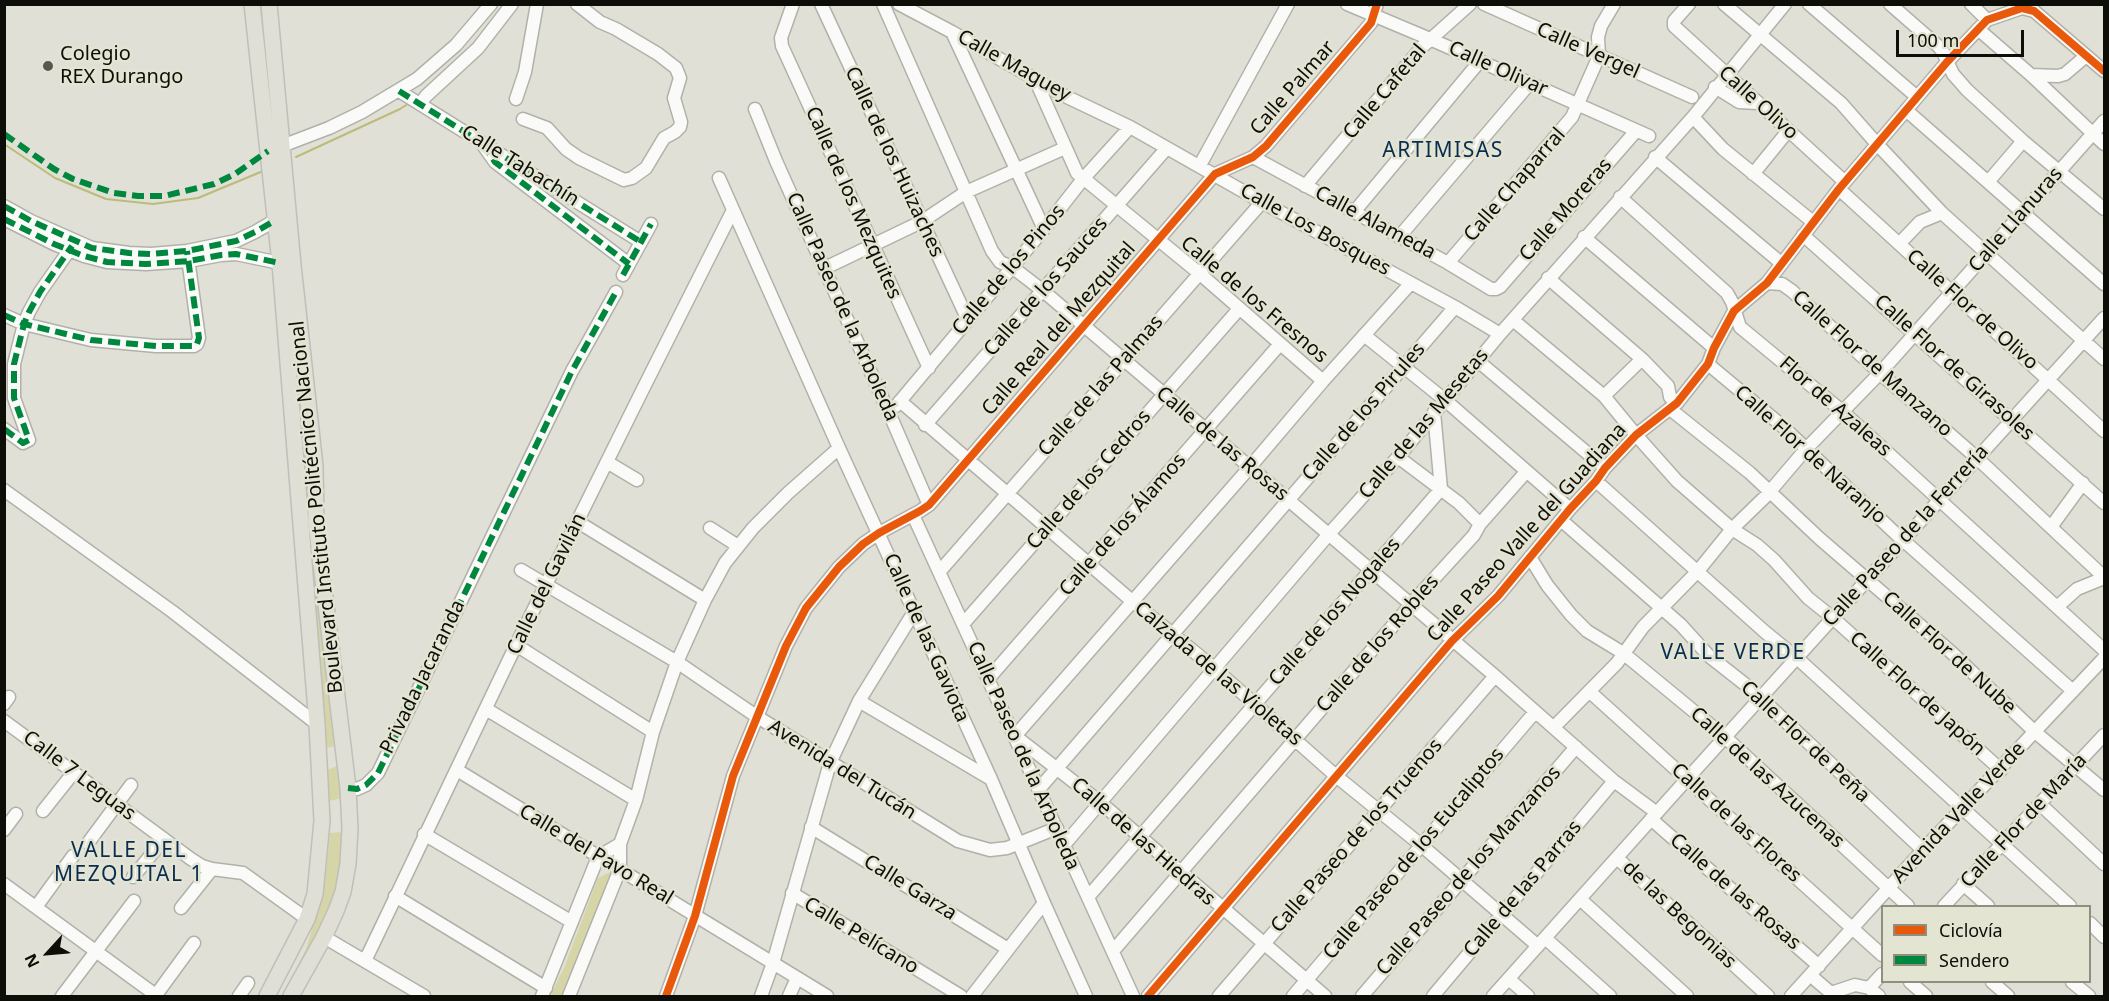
<!DOCTYPE html>
<meta charset="utf-8">
<style>
body{margin:0}
#map{position:relative;width:2109px;height:1001px;overflow:hidden;background:#e0e0d6;font-family:"Noto Sans",sans-serif}
canvas{display:block}
.frame{position:absolute;inset:0;border:6px solid #0e0e08;pointer-events:none}
.legend{position:absolute;left:1881px;top:905px;width:210px;height:78px;box-sizing:border-box;background:#e3e4d2;border:2px solid #8e8e81;margin:0;padding:8px 10px;list-style:none;font-size:18px;color:#0e0e08}
.legend li{display:flex;align-items:center;gap:12px;height:30px}
.legend b{width:30px;border:2px solid #8e8e81}
.north{position:absolute;left:18px;top:923px;width:60px;height:60px;-webkit-text-stroke:4px #e3e4d2;paint-order:stroke;rotate:244deg;font-size:16px;font-weight:700;line-height:24px;text-align:center;color:#0e0e08}
.north::after{content:'';display:block;margin:auto;width:21px;height:27px;background:#0e0e08;clip-path:polygon(50% 0,100% 100%,50% 72%,0 100%)}
.scale{position:absolute;left:1896px;top:30px;width:128px;height:27px;box-sizing:border-box;border:3px solid #0e0e08;border-top:0;padding-left:8px;font-size:18px;line-height:21px;white-space:nowrap;color:#0e0e08;-webkit-text-stroke:4px #e3e4d2;paint-order:stroke}
</style>
<div id="map">
<canvas width="2109" height="1001"></canvas>
<div class="frame"></div>
<ul class="legend">
<li><b style="height:8px;background:#e8590c"></b>Ciclovía</li>
<li><b style="height:8px;background:#00873e"></b>Sendero</li>
</ul>
<div class="north">N</div>
<div class="scale">100 m</div>
</div>
<script>
const context = document.querySelector('canvas').getContext('2d');
context.lineJoin = 'round';
function fillPath(path, color) { context.fillStyle = color; context.fill(path, 'evenodd'); }
const poly = rows => new Path2D(rows.map(r => 'M' + r).join(''));
function stroke(path, color, width, dash) { context.strokeStyle = color; context.lineWidth = width; context.lineCap = dash ? 'butt' : 'round'; context.setLineDash(dash || []); context.stroke(path); }
function write(font, color, halo, rows, align = 'center') {
  context.font = font + ' "Noto Sans",sans-serif'; context.lineWidth = 5; context.setLineDash([]); context.textBaseline = 'middle'; context.strokeStyle = halo; context.fillStyle = color; for (const [text, x, y, turn = 0] of rows) {
    context.save(); context.translate(x, y); context.rotate((+turn || 0) * Math.PI / 180); context.textAlign = isNaN(turn) ? turn : align; if (halo) context.strokeText(text, 0, 0); context.fillText(text, 0, 0); context.restore();
  }
}
fillPath(poly([
 [293,283,336,746,326,748,285,284],
 [340,765,342,798,329,801,327,770],
 [342,832,344,878,329,921,286,996,283,995,306,949,324,890,330,833],
 [608,873,615,874,566,996,550,996,564,968,598,878]
]), '#d5d5a7');
stroke(poly([
 [4,144,55,178,106,199,153,204,198,198,263,171],
 [296,157,400,109,411,102]
]), '#bcbb79', 2);
const minor = poly([
 [793,4,781,38,782,46,929,368],
 [821,4,968,320],
 [883,4,992,251,1000,262,1012,267,1042,290,1495,676,1614,781,1657,813],
 [899,4,952,32,1067,97,1130,127,1262,202,1455,307,1500,334],
 [1347,4,1430,39,1649,136],
 [1484,4,1692,97],
 [1689,4,1674,21,1674,26,1845,182],
 [1724,4,1841,103,1877,144,1942,213,2104,359],
 [1809,4,1917,97],
 [1890,4,1938,46,1943,52,1953,74,1967,90,2023,141,2104,209],
 [1971,4,1987,20],
 [1978,29,2031,75,2104,144],
 [952,32,1044,229],
 [2031,75,2058,76,2065,74,2086,56],
 [1035,79,1077,173,1199,273,1323,381],
 [1715,87,1739,102,1757,103],
 [399,91,641,242],
 [516,99,525,72,537,4],
 [421,103,426,96,478,48,512,4],
 [755,109,776,161,890,415,929,505],
 [1906,110,2104,284],
 [1693,117,1723,149,1813,222],
 [523,119,547,128,566,149,579,158,624,180,632,178,646,168,664,138,675,132,680,127,681,122,674,98,680,78,676,68,658,54,616,29,600,22,577,4],
 [483,145,495,162,629,264],
 [274,149,329,128,362,112,417,79,456,45,491,4],
 [1253,157,1448,263,1491,289,1496,289,1500,287,1636,131],
 [1655,157,1781,263],
 [1200,165,1288,4],
 [1753,174,1788,131],
 [719,178,839,448,991,779,1044,903,1086,996],
 [1988,182,2023,141],
 [1305,186,1422,47,1470,4],
 [1839,189,2104,431],
 [1620,197,1727,293,1732,302,1740,327,1843,412,2104,650],
 [4,206,31,221,92,248,129,253,151,254,187,251,221,244,236,241,255,232,274,221],
 [1354,212,1480,61],
 [4,219,54,244,84,256,107,262,146,264,189,261,221,255,236,254,280,263],
 [1803,235,2104,503],
 [1399,237,1530,83],
 [1584,237,1714,348],
 [1899,244,1920,222,1942,213],
 [1448,263,1572,117,1599,56,1598,37,1601,26,1614,4],
 [825,268,921,222,966,192,1065,148],
 [623,275,651,224],
 [1548,278,1642,359,1668,386,1670,397,1677,403],
 [1767,283,1782,284,1792,291,1880,373,1977,458,2104,577],
 [4,315,24,324,91,340,156,346,194,346,197,344,199,338,187,251],
 [1513,320,1604,396,1636,435,1677,481,1732,529,1757,545,1774,560,1808,598,1833,618,2001,770],
 [1364,335,1445,400,1570,509],
 [1478,361,1605,468],
 [1708,364,1780,424,1895,533,2073,691],
 [1604,396,1642,359],
 [900,401,1132,601,1214,668,1336,776,1421,845,1538,946],
 [896,406,1044,229,1083,179,1130,127],
 [1670,409,1750,473,1819,538,1951,652,2035,732,2104,790],
 [925,425,1166,149],
 [4,429,23,443,29,440,14,398,14,364,24,324,29,312,40,292,73,245],
 [1398,457,1459,503,1480,524],
 [607,462,637,480],
 [1596,481,1765,632,1797,658,2070,906],
 [4,490,173,612,317,724],
 [913,515,1133,996],
 [1561,520,1681,625,1709,656,1751,689,1923,850],
 [578,522,705,600],
 [2051,527,2083,483],
 [710,528,738,546],
 [1530,557,1547,585,1571,615,1587,631,1623,653,1725,737,1908,906],
 [521,570,677,662,756,716,958,841,990,850,1007,848,1057,828],
 [940,571,1262,202],
 [2057,607,2077,589,2104,578],
 [963,624,1239,309],
 [516,645,653,732],
 [989,678,1280,344],
 [1590,692,1882,955],
 [859,701,991,779],
 [4,704,9,697],
 [486,709,636,800],
 [4,721,191,859,202,866,212,869,243,873,307,919],
 [1554,727,1617,663,1643,627,1698,571,1732,529,1766,496,1806,449,1880,373,2104,121],
 [457,770,827,996],
 [348,788,357,789,366,785,378,773,572,371,616,292],
 [1039,789,1455,307],
 [2040,804,2104,864],
 [43,811,74,772],
 [1651,819,1819,966],
 [811,827,1008,949],
 [4,830,16,814],
 [424,834,572,922],
 [88,843,131,785],
 [1064,845,1329,534,1398,457,1500,334,1693,117,1785,4],
 [1617,858,1768,996],
 [133,877,164,839],
 [4,884,157,996],
 [1963,884,1988,906],
 [792,893,961,996],
 [395,896,546,988],
 [1088,897,1441,489,1434,412],
 [1580,899,1687,996],
 [1944,906,2104,735],
 [36,907,73,856],
 [181,908,212,869],
 [2090,923,2104,937],
 [324,937,424,996],
 [1545,938,1610,996],
 [1113,951,1421,593,1474,535,1480,524,1526,472],
 [365,961,516,645,642,391,733,210],
 [1810,975,1831,993,1855,985,1869,988,1879,996],
 [1509,979,1528,996],
 [1910,982,1926,996],
 [1992,982,2008,996],
 [2072,982,2089,996],
 [1869,988,1882,974],
 [156,995,194,943],
 [62,996,134,901],
 [239,996,248,983],
 [542,996,598,857,620,844],
 [569,996,620,869,620,844,636,800,653,732,677,662,705,600,725,563,753,528,788,493,839,448],
 [666,996,695,916,733,776,786,646,806,608,839,567,863,544,879,533,920,511,929,505,1215,174,1253,157,1266,146,1371,23,1377,4],
 [761,996,773,963,830,763,859,701,914,612],
 [789,996,797,978],
 [972,996,1044,903],
 [1148,996,1452,641,1498,596,1570,509,1596,481,1605,468,1636,435,1677,403,1708,364,1714,348,1734,311,1767,283,1839,189,1947,62,1987,20,2022,8,2034,11,2104,71],
 [1219,996,1495,676],
 [1293,996,1535,712],
 [1325,996,1101,803,1015,736,1250,467,1323,381,1411,283],
 [1362,996,1576,747],
 [1433,996,1614,781],
 [1493,996,1688,778,2104,318],
 [1791,996,1923,850,2104,658]
]);
const major = poly([
 [252,4,280,263,317,724,322,821,315,894,307,919,267,996],
 [269,4,293,265,315,466,316,522,348,788,350,829,348,864,343,892,336,911,324,937,291,996]
]);
stroke(minor, '#b1b1a9', 15);
stroke(major, '#bfbfbb', 18);
stroke(minor, '#fafaf9', 12);
stroke(major, '#dfdfd5', 15);
stroke(poly([
 [399,91,641,242],
 [4,134,54,169,73,179,114,193,138,196,164,196,214,184,235,174,268,151],
 [483,144,495,162,629,264],
 [4,206,31,221,92,248,129,253,151,254,187,251,221,244,236,241,255,232,274,221],
 [4,219,54,244,84,256,107,262,146,264,189,261,221,255,236,254,280,263],
 [623,275,651,224],
 [4,315,24,324,91,340,156,346,194,346,197,344,199,338,187,251],
 [4,429,23,443,29,440,14,398,14,364,24,324,29,312,40,292,72,246],
 [348,788,357,789,366,785,378,773,572,371,616,292]
]), '#00873e', 6, [12, 6]);
stroke(poly([
 [666,996,695,916,733,776,786,646,806,608,839,567,863,544,879,533,920,511,929,505,1215,174,1253,157,1266,146,1371,23,1377,4],
 [1148,996,1452,641,1498,596,1570,509,1596,481,1605,468,1636,435,1677,403,1708,364,1714,348,1734,311,1767,283,1839,189,1947,62,1987,20,2022,8,2034,11,2104,71]
]), '#e8590c', 8);
for (const [x, y, r, color] of [
 [48,66,6,"#585850"]
]) { const dot = new Path2D(); dot.arc(x, y, r, 0, 2 * Math.PI); context.fillStyle = color; context.fill(dot); stroke(dot, '#e3e4d2', 2); }
write('20px', '#0e0e08', '#e3e4d2', [
 ["Calle Vergel",1588,51,24],
 ["Calle Maguey",1014,66,29],
 ["Calle Olivar",1498,69,24],
 ["Calle Palmar",1293,88,-49],
 ["Calle Cafetal",1385,92,-50],
 ["Calle Olivo",1758,103,42],
 ["Calle de los Huizaches",894,162,65],
 ["Calle Tabachín",520,166,32],
 ["Calle Chaparral",1515,185,-49],
 ["Calle de los Mezquites",853,203,66],
 ["Calle Moreras",1566,210,-49],
 ["Calle Llanuras",2016,220,-49],
 ["Calle Alameda",1375,223,28],
 ["Calle Los Bosques",1315,230,29],
 ["Calle de los Pinos",1009,270,-50],
 ["Calle de los Sauces",1046,287,-49],
 ["Calle de los Fresnos",1254,300,40],
 ["Calle Paseo de la Arboleda",842,307,66],
 ["Calle Flor de Olivo",1972,310,42],
 ["Calle Real del Mezquital",1059,329,-49],
 ["Calle Flor de Manzano",1872,364,42],
 ["Calle Flor de Girasoles",1954,368,42],
 ["Calle de las Palmas",1101,386,-49],
 ["Flor de Azaleas",1835,407,41],
 ["Calle de los Pirules",1364,412,-49],
 ["Calle de las Mesetas",1424,424,-50],
 ["Calle de las Rosas",1222,444,40],
 ["Calle Flor de Naranjo",1810,455,42],
 ["Calle de los Cedros",1089,480,-49],
 ["Boulevard Instituto Politécnico Nacional",317,507,-96],
 ["Calle de los Álamos",1123,525,-49],
 ["Calle Paseo Valle del Guadiana",1527,533,-48],
 ["Calle Paseo de la Ferrería",1906,536,-48],
 ["Calle del Gavilán",547,584,-64],
 ["Calle de los Nogales",1335,612,-49],
 ["Calle de las Gaviota",926,638,66],
 ["Calle de los Robles",1378,644,-49],
 ["Calle Flor de Nube",1949,653,42],
 ["Calzada de las Violetas",1218,674,40],
 ["Privada Jacaranda",423,677,-64],
 ["Calle Flor de Japón",1917,694,42],
 ["Calle Flor de Peña",1805,742,43],
 ["Calle Paseo de la Arboleda",1023,756,66],
 ["Avenida del Tucán",842,770,32],
 ["Calle 7 Leguas",79,776,37],
 ["Calle de las Azucenas",1767,778,42],
 ["Avenida Valle Verde",1959,813,-47],
 ["Calle Flor de María",2024,821,-47],
 ["Calle de las Flores",1736,823,42],
 ["Calle Paseo de los Truenos",1357,836,-49],
 ["Calle de las Hiedras",1143,842,41],
 ["Calle Paseo de los Eucaliptos",1414,854,-50],
 ["Calle del Pavo Real",596,855,31],
 ["Calle Paseo de los Manzanos",1469,871,-49],
 ["Calle Garza",910,888,32],
 ["Calle de las Parras",1523,889,-50],
 ["Calle de las Rosas",1735,892,41],
 ["de las Begonias",1679,915,43],
 ["Calle Pelícano",861,936,31]
]);
write('20px', '#0e0e08', '#e3e4d2', [
 ["Colegio",60,54],
 ["REX Durango",60,77]
], 'left');
context.letterSpacing = '1.5px';
write('21px', '#082c52', '#e3e4d2', [
 ["ARTIMISAS",1443,151],
 ["VALLE VERDE",1733,653],
 ["VALLE DEL",129,851],
 ["MEZQUITAL 1",129,875]
]);
context.letterSpacing = '0px';
</script>
